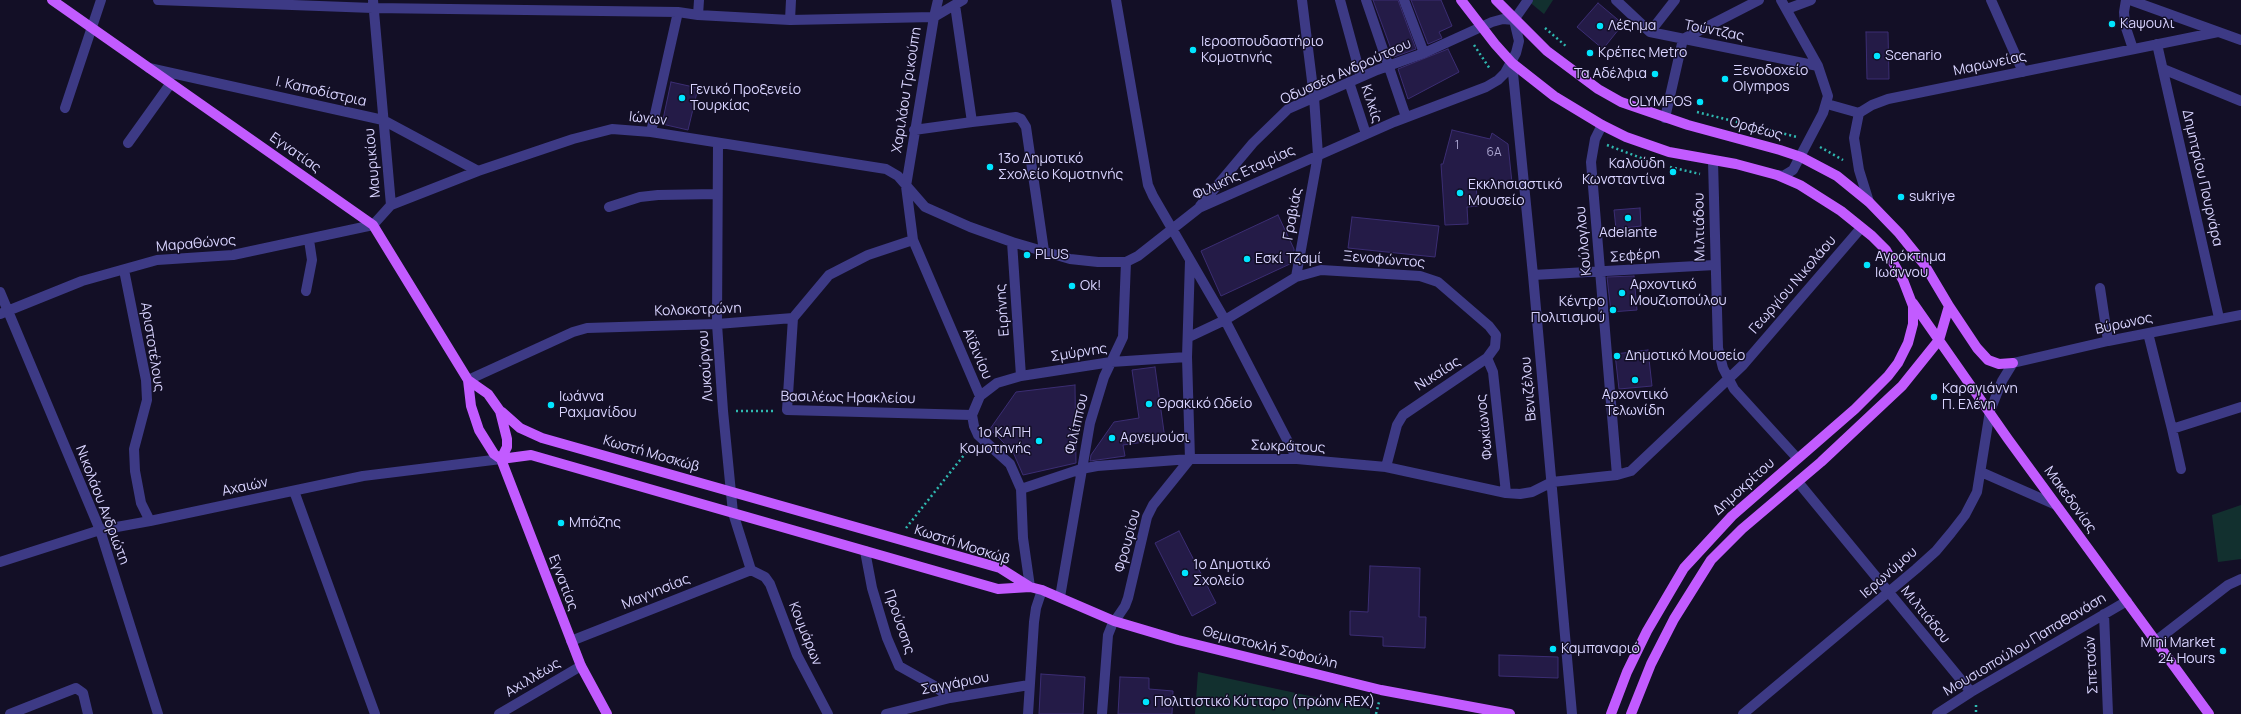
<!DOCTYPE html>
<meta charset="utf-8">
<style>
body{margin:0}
canvas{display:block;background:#130f26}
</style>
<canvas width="2241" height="714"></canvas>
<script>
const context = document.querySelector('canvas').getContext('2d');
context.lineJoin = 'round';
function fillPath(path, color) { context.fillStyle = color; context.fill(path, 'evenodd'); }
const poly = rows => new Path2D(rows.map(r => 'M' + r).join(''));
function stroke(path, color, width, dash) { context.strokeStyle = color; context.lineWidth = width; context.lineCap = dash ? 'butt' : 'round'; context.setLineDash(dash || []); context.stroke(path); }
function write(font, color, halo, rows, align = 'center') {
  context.font = font + ' Manrope,sans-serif'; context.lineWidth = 3; context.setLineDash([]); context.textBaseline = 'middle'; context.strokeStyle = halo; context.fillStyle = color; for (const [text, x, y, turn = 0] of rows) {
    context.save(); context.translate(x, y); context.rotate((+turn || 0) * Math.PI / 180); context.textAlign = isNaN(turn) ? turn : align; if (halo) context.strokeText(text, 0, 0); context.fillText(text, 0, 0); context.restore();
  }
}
fillPath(poly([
 [1527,0,1553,0,1544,14],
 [2241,505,2241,559,2218,562,2212,515],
 [1198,672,1370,709,1370,714,1195,714]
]), '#12302f');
const building = poly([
 [1373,0,1398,0,1416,49,1394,57,1373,0],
 [1411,0,1441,0,1452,26,1439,32,1442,38,1428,44,1411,0],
 [1598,3,1623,24,1603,49,1577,27,1598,3],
 [1866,32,1888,32,1889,79,1867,79,1866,32],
 [1448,49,1459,72,1408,99,1398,69,1448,49],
 [671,82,698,88,688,130,662,124,671,82],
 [1452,130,1490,139,1492,133,1508,144,1512,183,1476,187,1478,206,1467,207,1468,224,1445,225,1441,164,1443,164,1452,130],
 [1640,208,1641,226,1616,229,1614,210,1640,208],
 [1278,215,1294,249,1294,252,1288,255,1292,263,1221,296,1201,251,1278,215],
 [1352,217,1439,226,1435,257,1348,248,1352,217],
 [1634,276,1637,310,1611,312,1607,277,1634,276],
 [1648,350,1652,386,1619,389,1615,354,1648,350],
 [1155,367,1165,439,1123,445,1125,456,1090,461,1091,455,1114,422,1139,418,1132,370,1155,367],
 [1075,385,1076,463,1023,475,1013,452,990,429,1016,392,1075,385],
 [1179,531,1216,603,1192,616,1155,543,1179,531],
 [1370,566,1420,568,1419,617,1426,617,1425,648,1383,646,1383,637,1350,635,1350,611,1368,612,1370,566],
 [1499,655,1558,657,1558,678,1499,676,1499,655],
 [1041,674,1085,677,1083,714,1039,714,1041,674],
 [1120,677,1149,678,1149,689,1173,691,1172,714,1118,714,1120,677]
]);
fillPath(building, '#241b47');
stroke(building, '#3b2d73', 1);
stroke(poly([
 [1545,28,1567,47],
 [1474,45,1490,69],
 [1697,112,1797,137],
 [1607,145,1657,164],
 [1820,147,1843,160],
 [1670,167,1700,174],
 [736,411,775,411],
 [906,528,972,445],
 [1976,705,1976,714],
 [1376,714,1379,702]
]), '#2fb8b0', 2.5, [2, 3]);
stroke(poly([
 [158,0,373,8,678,12,698,15,790,20,934,17,963,0],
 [373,0,391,205],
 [938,0,934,17,906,186,913,240,980,396,972,415,974,426,978,435,1010,464,1021,489,1023,538,1030,587],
 [1116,0,1148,185,1153,196,1225,320,1297,459],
 [1340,0,1361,77],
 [1366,0,1406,117],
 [1404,0,1424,53],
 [1616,0,1650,32,1818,66],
 [1991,0,2023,72],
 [2126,0,2124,12,2125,25,2133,49],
 [2130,0,2241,40],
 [955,5,972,122,1016,117,1021,119,1026,127,1044,251],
 [1787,9,1811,0],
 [698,15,699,0],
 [790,20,791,0],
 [1514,20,1528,0],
 [1650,32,1675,0],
 [2157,44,2219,318],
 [1512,63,1533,275,1572,714],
 [149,68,383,120,478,171],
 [2163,69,2241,101],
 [1349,82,1366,134],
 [1827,104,1859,113],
 [65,108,101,0],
 [1665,118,1683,39,1759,0],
 [1602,125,1595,139,1591,162,1617,475],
 [914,130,972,122],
 [651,132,678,12],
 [128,143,171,83],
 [718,143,717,324,723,411,733,513,751,570],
 [1713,161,1718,348,1723,368,1734,389,1797,458],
 [1777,175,1783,176,1793,170,1823,113,1828,96,1818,66,1781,0],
 [1869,202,1859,170,1854,138,1859,113,1872,105,1888,99,2218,32],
 [1200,206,1253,143,1288,109,1377,70,1424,53,1492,22,1503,19,1514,20],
 [609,207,640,197,658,195,717,194],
 [1012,242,1021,376],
 [124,270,146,380,147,400,134,449,135,471,141,503,150,521],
 [1533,275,1715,265],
 [1296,277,1318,155,1314,97,1302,0],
 [2100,288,2108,341],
 [306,291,312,260,309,240],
 [0,292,100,530,158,714],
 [0,314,82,281,157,260,233,255,373,225,391,205,478,171,573,139,612,129,651,132,886,169,898,176,925,207,970,227,1012,242,1070,259,1098,262,1126,262,1138,256,1199,208,1394,122,1486,87,1498,80,1505,73,1516,53,1519,41,1514,20],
 [793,318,787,410,972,415],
 [2148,333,2172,429,2241,407],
 [1189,337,1225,320,1296,277,1321,270,1420,276,1438,282,1489,326,1496,335,1495,347,1487,358,1403,415,1397,425,1386,467],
 [1487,358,1493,372,1506,493],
 [468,380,573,332,587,328,717,324,793,318,829,275,868,255,913,240],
 [980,396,997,383,1021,376,1111,362,1187,357],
 [2172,429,2181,469],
 [1981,472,2056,505],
 [1798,482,1971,692],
 [1021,489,1081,469,1097,466,1190,459,1297,459,1386,467,1506,493,1520,494,1532,492,1552,482,1617,475,1631,471,1743,365,1861,228],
 [294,491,375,714],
 [865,551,872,588,887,638,899,666,933,685,950,698],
 [0,562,100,530,150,521,363,476,501,459],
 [751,570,765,577,770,584,797,655,828,714],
 [1060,597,1090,423,1104,377,1123,337,1126,262],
 [2104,614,2108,714],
 [2157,640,2228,585,2241,579],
 [571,641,751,570],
 [10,714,76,688,83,693,88,714],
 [499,714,581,666],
 [886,714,950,698,1029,685],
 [1028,714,1034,622,1036,608,1042,590],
 [1102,714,1108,635,1112,625,1125,606,1128,598,1147,517,1153,505,1190,459,1187,357,1190,261],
 [1743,714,1916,569,1936,551,1951,533,1965,515,1977,492,1990,411,2002,381,2013,363,2108,341,2241,315],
 [1937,714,1971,692,2127,601]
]), '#3d3a85', 10);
stroke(poly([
 [52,0,373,225,468,380,488,394,500,411,507,439,507,447,501,459],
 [1461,0,1495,44,1512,63,1554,96,1602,125,1626,137,1669,152,1736,164,1777,175,1800,185,1841,211,1872,236,1886,250,1903,280,1913,306,1913,324,1908,343,1898,363,1888,376,1855,409,1732,516,1684,568,1647,631,1627,672,1611,714],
 [1496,0,1547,51,1598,89,1621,102,1688,125,1780,150,1801,157,1837,176,1869,202,1899,233,1924,264,1949,306,1939,340,1902,386,1821,462,1742,529,1711,560,1674,619,1651,664,1631,714],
 [1913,303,2008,439,2209,714],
 [1949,306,1977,348,1988,360,1999,364,2013,363],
 [468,380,471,406,479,430,494,454,501,459],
 [502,412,520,428,542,438,1000,568,1030,587],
 [501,459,531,455,998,589,1030,587,1042,590,1114,621,1178,640,1381,690,1510,714],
 [501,459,581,666,607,714]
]), '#c25bff', 10);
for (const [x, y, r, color] of [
 [2112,24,4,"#00e5ff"],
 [1600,26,4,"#00e5ff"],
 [1193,50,4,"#00e5ff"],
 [1590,53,4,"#00e5ff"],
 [1877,56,4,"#00e5ff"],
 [1655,74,4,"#00e5ff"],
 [1725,79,4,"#00e5ff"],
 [682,98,4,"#00e5ff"],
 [1700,102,4,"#00e5ff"],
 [990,167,4,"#00e5ff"],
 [1673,172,4,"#00e5ff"],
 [1460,193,4,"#00e5ff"],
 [1901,197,4,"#00e5ff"],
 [1628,218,4,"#00e5ff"],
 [1027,255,4,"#00e5ff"],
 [1247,259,4,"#00e5ff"],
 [1867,265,4,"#00e5ff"],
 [1072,286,4,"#00e5ff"],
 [1622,293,4,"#00e5ff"],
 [1613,310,4,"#00e5ff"],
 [1617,356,4,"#00e5ff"],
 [1635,380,4,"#00e5ff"],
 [1934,397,4,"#00e5ff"],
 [1149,404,4,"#00e5ff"],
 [551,405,4,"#00e5ff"],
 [1112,438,4,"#00e5ff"],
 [1039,441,4,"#00e5ff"],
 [561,523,4,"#00e5ff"],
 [1185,573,4,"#00e5ff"],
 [1553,649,4,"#00e5ff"],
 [2223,651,4,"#00e5ff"],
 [1146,702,4,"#00e5ff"]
]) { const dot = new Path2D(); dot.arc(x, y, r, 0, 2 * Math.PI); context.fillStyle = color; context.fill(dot); stroke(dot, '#130f26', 1.5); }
write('12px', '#aca6d1', null, [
 ["1",1457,146],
 ["6Α",1494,153]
]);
write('14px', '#d9d4ff', '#130f26', [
 ["Kaψουλι",2120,24],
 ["Λέξημα",1608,26],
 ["Ιεροσπουδαστήριο",1201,42],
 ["Κομοτηνής",1201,58],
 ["Κρέπες Metro",1598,53],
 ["Scenario",1885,56],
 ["Ξενοδοχείο",1733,71],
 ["Olympos",1733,87],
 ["Τα Αδέλφια",1647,74,"right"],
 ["Γενικό Προξενείο",690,90],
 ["Τουρκίας",690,106],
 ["OLYMPOS",1692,102,"right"],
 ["13ο Δημοτικό",998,159],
 ["Σχολείο Κομοτηνής",998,175],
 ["Καλούδη",1665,164,"right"],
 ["Κωνσταντίνα",1665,180,"right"],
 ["Εκκλησιαστικό",1468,185],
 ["Μουσείο",1468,201],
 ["sukriye",1909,197],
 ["Adelante",1628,233,"center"],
 ["PLUS",1035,255],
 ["Αγρόκτημα",1875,257],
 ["Ιωάννου",1875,273],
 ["Εσκί Τζαμί",1255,259],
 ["Αρχοντικό",1630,285],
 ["Μουζιοπούλου",1630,301],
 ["Ok!",1080,286],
 ["Κέντρο",1605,302,"right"],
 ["Πολιτισμού",1605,318,"right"],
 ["Δημοτικό Μουσείο",1625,356],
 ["Καραγιάννη",1942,389],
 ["Π. Ελένη",1942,405],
 ["Αρχοντικό",1635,395,"center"],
 ["Τελωνίδη",1635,411,"center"],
 ["Ιωάννα",559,397],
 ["Ραχμανίδου",559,413],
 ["Θρακικό Ωδείο",1157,404],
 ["1ο ΚΑΠΗ",1031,433,"right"],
 ["Κομοτηνής",1031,449,"right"],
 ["Αρνεμούσι",1120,438],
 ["Μπόζης",569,523],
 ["1ο Δημοτικό",1193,565],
 ["Σχολείο",1193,581],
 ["Mini Market",2215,643,"right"],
 ["24 Hours",2215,659,"right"],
 ["Καμπαναριό",1561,649],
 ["Πολιτιστικό Κύτταρο (πρώην REX)",1154,702]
], 'left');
write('14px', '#d9d4ff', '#130f26', [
 ["Τούντζας",1714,31,11],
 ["Μαρωνείας",1990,64,-12],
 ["Οδυσσέα Ανδρούτσου",1346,72,-24],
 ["Χαριλάου Τρικούπη",907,90,-81],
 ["Ι. Καποδίστρια",321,92,13],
 ["Κιλκίς",1371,104,72],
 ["Ιώνων",648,119,6],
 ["Ορφέως",1756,129,15],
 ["Εγνατίας",295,153,35],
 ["Μαυρικίου",373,163,-95],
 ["Φιλικής Εταιρίας",1244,173,-25],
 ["Δημητρίου Πουρνάρα",2202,178,77],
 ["Γραβιάς",1293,214,-80],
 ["Μιλτιάδου",1700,227,-91],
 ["Κούλογλου",1584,241,-95],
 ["Μαραθώνος",196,244,-5],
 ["Σεφέρη",1635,256,-4],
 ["Ξενοφώντος",1384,260,5],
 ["Γεωργίου Νικολάου",1793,285,-49],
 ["Κολοκοτρώνη",698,310,-2],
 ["Ειρήνης",1003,310,-94],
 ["Βύρωνος",2124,324,-12],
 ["Αριστοτέλους",152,347,81],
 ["Σμύρνης",1079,353,-9],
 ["Αϊδινίου",977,354,67],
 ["Λυκούργου",706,366,-94],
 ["Νικαίας",1438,374,-33],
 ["Βενιζέλου",1529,389,-95],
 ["Βασιλέως Ηρακλείου",848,398,1],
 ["Φιλίππου",1077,424,-77],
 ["Φωκίωνος",1485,427,-96],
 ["Σωκράτους",1288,447,2],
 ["Κωστή Μοσκώβ",651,454,16],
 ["Αχαιών",245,487,-12],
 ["Δημοκρίτου",1744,487,-42],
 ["Μακεδονίας",2070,500,54],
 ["Νικολάου Ανδριώτη",102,505,69],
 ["Φρουρίου",1128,541,-75],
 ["Κωστή Μοσκώβ",962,545,18],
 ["Ιερωνύμου",1889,573,-41],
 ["Εγνατίας",563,583,69],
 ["Μαγνησίας",656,592,-22],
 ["Μιλτιάδου",1925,615,51],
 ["Προύσσης",899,622,71],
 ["Κουμάρων",805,634,68],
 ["Μουσιοπούλου Παπαθανάση",2025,645,-31],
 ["Θεμιστοκλή Σοφούλη",1270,648,14],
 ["Σπετσών",2092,665,-93],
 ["Αχιλλέως",533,678,-31],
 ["Σαγγάριου",955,684,-11]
]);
</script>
